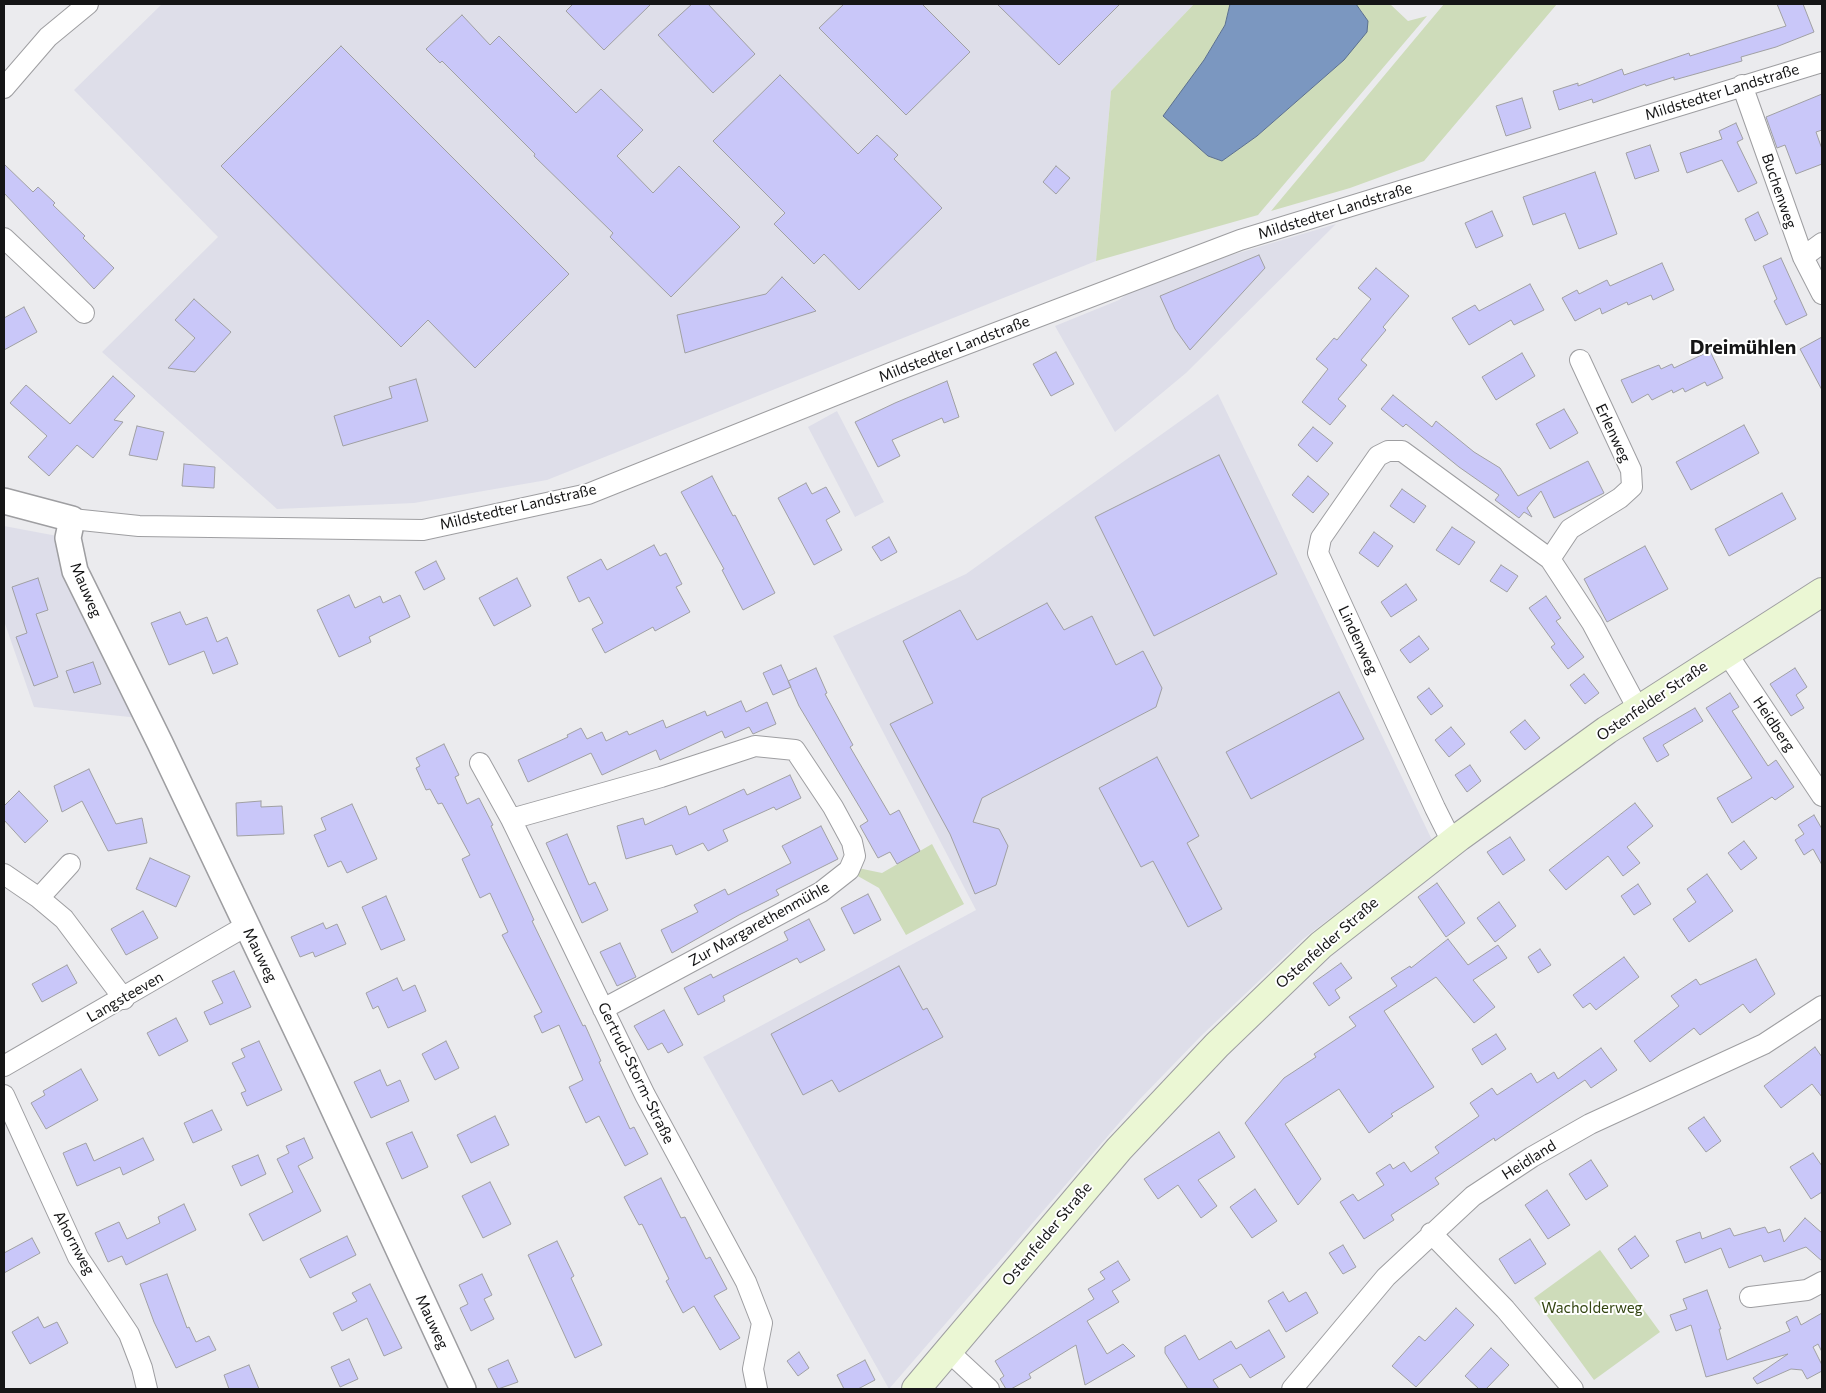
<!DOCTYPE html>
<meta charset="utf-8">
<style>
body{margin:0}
#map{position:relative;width:1826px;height:1393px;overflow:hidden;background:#ebebee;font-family:Commissioner,sans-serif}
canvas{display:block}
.frame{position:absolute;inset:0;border:5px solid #151516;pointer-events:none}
</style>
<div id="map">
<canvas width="1826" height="1393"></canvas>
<div class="frame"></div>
</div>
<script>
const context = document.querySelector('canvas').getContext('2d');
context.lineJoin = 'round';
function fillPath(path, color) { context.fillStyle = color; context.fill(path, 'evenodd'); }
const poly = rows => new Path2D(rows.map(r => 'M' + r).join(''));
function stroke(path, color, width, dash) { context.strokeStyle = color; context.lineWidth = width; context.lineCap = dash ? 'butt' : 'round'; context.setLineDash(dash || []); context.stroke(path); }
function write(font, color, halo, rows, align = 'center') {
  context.font = font + ' Commissioner,sans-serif'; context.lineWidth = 4; context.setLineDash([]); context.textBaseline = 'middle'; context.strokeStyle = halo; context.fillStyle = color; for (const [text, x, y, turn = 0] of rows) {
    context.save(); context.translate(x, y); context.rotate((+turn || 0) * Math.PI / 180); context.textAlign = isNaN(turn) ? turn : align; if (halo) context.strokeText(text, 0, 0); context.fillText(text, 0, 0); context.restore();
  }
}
fillPath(poly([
 [162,4,1194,4,1111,91,1096,261,547,480,414,503,277,509,102,352,218,237,74,90],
 [1336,224,1186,373,1115,432,1055,326,1119,300,1144,281],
 [1218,394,1432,840,1303,939,1201,1036,1139,1100,889,1389,703,1057,976,910,833,636,966,574],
 [837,411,884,502,855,517,808,427],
 [4,526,68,538,149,719,34,707,4,621]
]), '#dedee9');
fillPath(poly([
 [1194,4,1230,4,1225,25,1204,60,1189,138,1208,156,1222,161,1257,136,1344,60,1363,13,1356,4,1390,4,1408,21,1427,16,1258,215,1096,261,1111,91],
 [1444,4,1557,4,1424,161,1350,188,1271,211],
 [932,844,964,904,906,935,879,888,856,875,858,868,882,873],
 [1600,1250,1660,1332,1594,1380,1534,1298]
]), '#cedcba');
const water = poly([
 [1230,4,1356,4,1368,21,1367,32,1344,60,1257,136,1222,161,1208,156,1163,116,1204,60,1225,25,1230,4]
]);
fillPath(water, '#7b97c0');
stroke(water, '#5c708d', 1);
const building = poly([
 [573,4,651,4,604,50,566,11,573,4],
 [692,4,708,4,755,54,713,93,658,35,692,4],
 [844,4,922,4,970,52,906,115,819,28,844,4],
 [997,4,1120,4,1059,65,997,4],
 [1777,4,1803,4,1814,32,1776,47,1741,57,1742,61,1674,80,1674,77,1646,86,1645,84,1593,103,1592,99,1559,110,1553,91,1578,83,1578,86,1622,69,1624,75,1689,53,1690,56,1786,26,1777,4],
 [462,15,490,45,499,36,576,113,601,89,643,130,617,156,653,193,679,166,740,227,671,297,610,237,613,233,534,156,535,154,442,61,440,63,426,49,462,15],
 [341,46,569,274,475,368,428,320,401,347,221,166,341,46],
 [780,75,858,154,877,135,898,155,894,159,942,208,859,290,824,254,814,264,774,224,785,213,713,141,780,75],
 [1822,94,1822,130,1816,132,1822,149,1822,164,1796,174,1785,145,1777,148,1766,117,1822,94],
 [1522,98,1531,128,1506,136,1496,106,1522,98],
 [1736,123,1743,139,1737,142,1757,183,1738,192,1722,160,1687,173,1680,153,1722,139,1719,131,1736,123],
 [1650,145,1659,171,1635,179,1626,153,1650,145],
 [4,164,33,192,38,187,55,203,53,205,85,236,83,238,114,268,94,289,4,193,4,164],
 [1056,166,1070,178,1056,194,1043,182,1056,166],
 [1595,172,1617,234,1579,249,1565,213,1533,225,1523,197,1595,172],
 [1492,211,1503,236,1476,248,1465,223,1492,211],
 [1758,212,1768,234,1755,241,1745,219,1758,212],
 [1259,255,1265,268,1190,350,1175,329,1160,296,1259,255],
 [1781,258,1807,315,1786,325,1774,301,1777,299,1763,266,1781,258],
 [1662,263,1674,290,1653,300,1651,295,1628,305,1627,302,1602,314,1600,308,1575,321,1562,298,1577,290,1579,294,1607,280,1610,286,1662,263],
 [1376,268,1409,296,1383,327,1386,330,1361,360,1367,365,1338,399,1346,406,1330,425,1302,402,1328,369,1316,359,1334,338,1337,340,1371,299,1358,288,1376,268],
 [782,277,816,311,685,353,677,315,766,294,782,277],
 [1530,284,1544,310,1514,325,1511,320,1469,345,1452,318,1475,305,1479,311,1530,284],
 [194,299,231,332,195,372,168,368,195,338,175,320,194,299],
 [24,307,37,332,4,350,4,318,24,307],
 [1822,337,1822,390,1800,349,1822,337],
 [1710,351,1723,378,1707,386,1705,382,1685,392,1683,388,1673,393,1672,390,1652,400,1648,394,1632,403,1621,380,1659,365,1661,369,1672,364,1674,368,1710,351],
 [1056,352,1074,384,1051,396,1033,364,1056,352],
 [1522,353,1535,376,1496,400,1482,377,1522,353],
 [113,376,135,396,114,420,123,422,93,458,77,445,49,476,28,457,47,436,10,403,26,385,70,424,113,376],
 [416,379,428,421,343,446,334,416,392,398,389,387,416,379],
 [947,381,959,417,944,423,942,418,892,440,900,456,878,467,855,422,895,403,947,381],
 [1393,395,1432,427,1436,421,1474,452,1500,468,1518,496,1588,461,1604,493,1554,518,1541,491,1527,508,1532,517,1524,512,1519,518,1495,500,1499,495,1459,467,1406,424,1403,427,1381,409,1393,395],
 [1564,409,1578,433,1550,449,1536,424,1564,409],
 [1744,425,1759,453,1691,490,1676,462,1744,425],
 [137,426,164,432,157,460,129,455,137,426],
 [1313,427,1333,443,1317,462,1298,445,1313,427],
 [1219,455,1277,574,1154,636,1095,517,1219,455],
 [184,464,215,467,214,488,182,486,184,464],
 [712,476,733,516,735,515,775,593,743,610,722,570,724,569,681,492,712,476],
 [1308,476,1329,494,1313,513,1292,495,1308,476],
 [806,483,812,494,826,487,840,512,826,520,842,550,814,565,778,498,806,483],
 [1402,489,1426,506,1414,523,1390,506,1402,489],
 [1782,493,1796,519,1729,556,1715,529,1782,493],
 [1452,527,1475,542,1459,565,1436,550,1452,527],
 [1374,532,1393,546,1378,567,1359,553,1374,532],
 [889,537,897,552,881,561,872,547,889,537],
 [654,545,660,556,666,553,682,584,676,587,690,612,655,631,653,627,605,653,592,629,603,623,589,597,579,602,567,577,601,559,607,570,654,545],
 [1645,546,1668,589,1607,622,1584,579,1645,546],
 [436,561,445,579,424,590,415,572,436,561],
 [1501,565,1518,576,1507,592,1490,581,1501,565],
 [38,578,48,610,36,614,58,677,34,686,16,637,27,633,12,587,38,578],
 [517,578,531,606,494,626,479,598,517,578],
 [1406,584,1417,600,1391,617,1381,602,1406,584],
 [349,595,355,608,380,596,383,603,400,595,410,617,369,637,371,642,339,657,317,610,349,595],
 [1546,596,1561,618,1556,621,1584,657,1568,669,1551,647,1555,644,1529,608,1546,596],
 [1047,603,1064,630,1092,616,1116,665,1143,651,1162,688,1156,707,982,798,973,822,999,829,1008,846,996,885,975,894,950,834,890,724,933,703,903,641,960,610,977,640,1047,603],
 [180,612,186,625,207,617,217,642,227,637,238,664,213,674,204,651,169,665,151,623,180,612],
 [1419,636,1429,649,1410,663,1400,650,1419,636],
 [93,662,101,684,74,693,66,671,93,662],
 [781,665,791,687,773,695,763,673,781,665],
 [816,668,827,693,825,694,853,745,850,747,890,815,899,810,920,851,897,864,890,852,878,858,860,826,868,821,799,706,788,681,816,668],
 [1795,668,1807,687,1796,695,1804,708,1791,716,1770,684,1795,668],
 [1584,674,1599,693,1585,704,1570,685,1584,674],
 [1429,688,1443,706,1431,715,1417,697,1429,688],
 [1339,692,1364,739,1251,799,1226,752,1339,692],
 [1730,693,1739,707,1732,711,1768,766,1776,760,1794,787,1775,800,1772,797,1732,823,1717,798,1752,778,1706,708,1730,693],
 [741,701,746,712,767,702,776,724,753,734,749,727,725,738,722,731,660,760,656,750,602,775,591,753,528,782,518,760,568,737,567,735,581,728,587,739,602,732,606,741,627,731,629,735,663,720,666,728,705,711,707,716,741,701],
 [1695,708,1703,721,1663,745,1669,755,1657,762,1643,738,1695,708],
 [1525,720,1540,738,1525,750,1510,732,1525,720],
 [1451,727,1465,744,1449,757,1435,740,1451,727],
 [444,744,459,775,455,777,467,804,479,798,493,825,491,826,534,920,532,921,583,1026,585,1025,601,1061,599,1062,630,1129,634,1127,648,1154,625,1166,599,1116,586,1123,569,1087,583,1080,559,1025,542,1033,534,1016,542,1012,502,935,508,932,490,893,480,898,462,859,470,855,442,803,438,804,430,789,426,790,416,768,420,766,416,758,444,744],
 [1157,757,1199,836,1187,843,1222,909,1188,927,1153,861,1141,867,1099,788,1157,757],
 [1470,765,1481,781,1467,792,1455,775,1470,765],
 [89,769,116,824,142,818,147,843,108,851,82,801,62,812,54,786,89,769],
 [790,775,801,798,776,810,774,807,723,830,728,841,708,851,703,843,676,855,672,845,626,859,617,826,643,818,645,825,686,806,689,815,744,789,747,795,790,775],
 [19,791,48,821,25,843,4,820,4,806,19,791],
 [261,801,261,807,282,806,284,834,237,836,236,803,261,801],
 [1635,803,1653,826,1627,847,1640,863,1623,876,1608,856,1566,890,1549,870,1635,803],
 [352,804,377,859,347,873,341,861,328,867,314,835,326,830,321,818,352,804],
 [1814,815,1822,829,1822,865,1813,849,1804,855,1795,840,1804,834,1798,825,1814,815],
 [821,826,838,859,776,890,779,895,739,915,672,953,661,930,698,912,694,905,725,889,728,895,791,863,782,846,821,826],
 [567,834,589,885,595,882,608,910,582,923,546,843,567,834],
 [1510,837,1525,860,1503,875,1487,852,1510,837],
 [1744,841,1757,858,1741,870,1728,853,1744,841],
 [150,858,190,876,176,907,136,889,150,858],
 [1707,874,1733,911,1689,942,1673,919,1696,902,1687,889,1707,874],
 [1437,883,1465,923,1446,937,1418,897,1437,883],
 [1638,884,1651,904,1634,915,1621,896,1638,884],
 [868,894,881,920,854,934,841,908,868,894],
 [386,896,405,940,381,950,362,907,386,896],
 [1499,902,1516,926,1495,942,1477,918,1499,902],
 [143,911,158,938,126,955,111,929,143,911],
 [809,919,825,950,800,963,797,958,723,996,725,1001,698,1015,684,988,711,974,713,978,788,940,784,932,809,919],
 [323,923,326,929,337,924,346,944,315,957,313,952,300,957,291,937,323,923],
 [1448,939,1468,965,1498,945,1507,958,1473,980,1495,1007,1474,1023,1436,977,1384,1011,1434,1087,1391,1114,1393,1116,1369,1133,1339,1089,1285,1124,1321,1179,1298,1205,1245,1123,1284,1078,1316,1057,1314,1054,1356,1026,1349,1017,1397,986,1391,978,1410,966,1411,968,1448,939],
 [620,943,636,977,617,986,600,952,620,943],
 [1540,949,1551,965,1538,973,1528,957,1540,949],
 [1624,957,1639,977,1596,1010,1590,1003,1583,1008,1573,995,1624,957],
 [1756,959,1775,994,1750,1013,1743,1004,1700,1035,1694,1028,1650,1062,1634,1041,1679,1006,1671,996,1696,979,1700,985,1756,959],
 [1341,963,1352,978,1335,990,1340,998,1329,1006,1313,983,1341,963],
 [67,965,77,983,42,1002,32,984,67,965],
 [899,966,923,1010,927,1008,943,1037,839,1092,832,1080,803,1095,771,1034,899,966],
 [234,971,251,1007,210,1025,204,1012,223,1003,212,981,234,971],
 [397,978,403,991,415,985,426,1011,388,1028,378,1006,373,1009,366,993,397,978],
 [664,1010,683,1045,668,1053,662,1043,648,1050,634,1026,664,1010],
 [176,1018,188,1041,159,1056,147,1033,176,1018],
 [1496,1034,1506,1049,1482,1065,1472,1049,1496,1034],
 [259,1041,282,1090,247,1106,241,1093,246,1091,232,1063,245,1057,241,1049,259,1041],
 [446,1041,459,1068,435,1080,422,1054,446,1041],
 [1815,1047,1822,1057,1822,1097,1812,1084,1781,1108,1764,1086,1815,1047],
 [1601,1048,1617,1070,1591,1088,1585,1080,1495,1141,1494,1138,1435,1178,1439,1184,1391,1215,1394,1220,1364,1239,1340,1202,1353,1194,1358,1201,1384,1185,1376,1173,1390,1164,1393,1169,1404,1162,1411,1172,1439,1153,1435,1147,1479,1116,1470,1103,1492,1088,1497,1095,1531,1073,1537,1083,1554,1072,1558,1079,1601,1048],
 [81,1069,98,1100,46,1129,31,1103,45,1095,43,1091,81,1069],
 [380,1070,387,1086,400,1080,409,1101,371,1118,354,1082,380,1070],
 [212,1110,222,1130,193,1143,184,1123,212,1110],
 [495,1116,509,1145,471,1163,457,1135,495,1116],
 [1704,1117,1721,1141,1706,1152,1688,1128,1704,1117],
 [412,1132,428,1167,402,1179,386,1143,412,1132],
 [1219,1132,1235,1157,1198,1180,1217,1206,1201,1218,1178,1185,1158,1199,1144,1179,1219,1132],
 [143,1138,154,1160,123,1175,120,1167,77,1186,63,1153,86,1143,94,1161,143,1138],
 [304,1138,313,1158,298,1166,321,1211,263,1241,249,1214,293,1192,277,1159,289,1153,286,1146,304,1138],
 [1813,1153,1822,1166,1822,1192,1811,1199,1790,1167,1813,1153],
 [258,1155,266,1174,241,1186,232,1166,258,1155],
 [1591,1160,1608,1186,1586,1200,1569,1174,1591,1160],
 [661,1178,681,1218,685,1217,706,1259,710,1257,727,1289,714,1296,740,1338,720,1350,694,1306,683,1313,666,1281,669,1279,642,1224,639,1225,624,1197,661,1178],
 [490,1182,511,1224,483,1238,462,1196,490,1182],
 [1255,1189,1277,1221,1252,1238,1230,1207,1255,1189],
 [1547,1190,1570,1225,1548,1239,1525,1205,1547,1190],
 [184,1204,196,1230,126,1265,122,1256,108,1262,95,1233,119,1222,127,1239,160,1223,158,1217,184,1204],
 [1805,1218,1822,1233,1822,1261,1806,1247,1764,1262,1761,1255,1729,1268,1721,1248,1685,1263,1676,1241,1700,1232,1702,1239,1730,1228,1734,1236,1765,1227,1768,1233,1780,1229,1784,1242,1805,1218],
 [347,1236,356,1255,310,1278,300,1259,347,1236],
 [1635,1236,1649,1256,1631,1269,1618,1249,1635,1236],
 [32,1238,40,1253,4,1273,4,1253,32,1238],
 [1530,1239,1546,1264,1515,1284,1499,1259,1530,1239],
 [557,1241,574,1276,571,1278,602,1345,575,1358,528,1255,557,1241],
 [1343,1245,1356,1267,1343,1274,1329,1253,1343,1245],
 [1118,1261,1130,1280,1112,1291,1119,1302,1087,1321,1107,1354,1123,1344,1135,1356,1085,1385,1076,1345,1029,1374,1031,1378,1011,1389,1006,1389,1000,1379,1004,1376,995,1361,1094,1299,1088,1289,1105,1279,1100,1272,1118,1261],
 [167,1274,187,1328,189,1327,196,1342,209,1336,216,1350,176,1368,154,1322,140,1284,167,1274],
 [482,1274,492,1295,484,1299,494,1319,471,1331,460,1308,468,1304,459,1285,482,1274],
 [370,1284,402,1348,384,1356,367,1318,342,1331,333,1313,357,1301,352,1293,370,1284],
 [1707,1290,1721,1329,1719,1329,1727,1360,1790,1331,1786,1322,1797,1316,1801,1325,1822,1313,1822,1352,1818,1344,1813,1347,1822,1365,1822,1371,1807,1379,1802,1370,1791,1369,1757,1384,1753,1378,1788,1354,1706,1377,1691,1325,1676,1331,1670,1315,1687,1309,1683,1299,1707,1290],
 [1283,1292,1289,1302,1306,1292,1318,1313,1286,1332,1268,1301,1283,1292],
 [1456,1308,1474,1325,1416,1387,1392,1366,1419,1336,1425,1341,1456,1308],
 [38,1317,44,1328,57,1322,68,1343,30,1364,12,1332,38,1317],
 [1269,1330,1285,1357,1250,1378,1241,1364,1213,1380,1219,1389,1188,1389,1165,1353,1165,1347,1185,1335,1199,1360,1231,1341,1236,1349,1269,1330],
 [1491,1348,1509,1365,1486,1389,1479,1389,1465,1376,1491,1348],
 [799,1352,809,1368,798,1376,787,1361,799,1352],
 [349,1359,358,1379,340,1387,331,1367,349,1359],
 [508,1360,518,1382,498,1389,488,1369,508,1360],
 [865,1360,875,1380,858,1389,844,1389,837,1375,865,1360],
 [249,1365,259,1389,229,1389,224,1375,249,1365]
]);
fillPath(building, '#c9c7f9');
stroke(building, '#a0a0a3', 1);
const minor = poly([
 [1742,85,1803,257,1822,294],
 [4,88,48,37,88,4],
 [4,238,84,313],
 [1803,257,1822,243],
 [72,519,139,526,423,530,588,494,893,372,1240,240,1822,62],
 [1550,559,1570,529,1620,498,1632,487,1631,470,1580,360],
 [1726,652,1822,796],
 [480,763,511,819,645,1095,746,1282,762,1323,753,1369,757,1389],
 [511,819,661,777,755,746,795,750,833,807,852,842,855,856,849,870,821,892,603,1009],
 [1452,842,1435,808,1318,553,1321,538,1378,456,1388,451,1402,451,1550,559,1592,623,1638,709],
 [4,874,39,898,64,919,124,999],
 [39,898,70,864],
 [4,1066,246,926],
 [4,1095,78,1257,129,1334,142,1368,147,1389],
 [1431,1233,1505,1309,1573,1389],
 [1750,1297,1807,1290,1822,1282],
 [948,1351,989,1389],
 [1292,1389,1386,1277,1473,1196,1532,1157,1590,1124,1764,1044,1822,1006]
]);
const tertiary = poly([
 [4,501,72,519,68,538,75,571,160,743,316,1071,463,1389]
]);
const secondary = poly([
 [916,1389,1119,1149,1217,1045,1321,945,1459,837,1607,730,1822,592]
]);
stroke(minor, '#9e9ea1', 22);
stroke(tertiary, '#9e9ea1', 28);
stroke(secondary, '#9e9ea1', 30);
stroke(minor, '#fff', 20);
stroke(tertiary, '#fff', 25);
stroke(secondary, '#ebf7d4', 28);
write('15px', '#151516', '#fff', [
 ["Mildstedter Landstraße",1722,92,-17],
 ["Buchenweg",1779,191,71],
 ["Mildstedter Landstraße",1335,211,-17],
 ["Mildstedter Landstraße",954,349,-21],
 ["Erlenweg",1613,433,65],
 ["Mildstedter Landstraße",518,507,-13],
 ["Mauweg",86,590,67],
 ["Lindenweg",1358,640,65],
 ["Ostenfelder Straße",1652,701,-34],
 ["Heidberg",1774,724,56],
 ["Zur Margarethenmühle",759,924,-29],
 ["Ostenfelder Straße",1327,943,-41],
 ["Mauweg",260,955,64],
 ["Langsteeven",125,997,-30],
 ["Gertrud-Storm-Straße",636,1073,64],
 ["Heidland",1529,1160,-32],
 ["Ostenfelder Straße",1047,1234,-50],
 ["Ahornweg",74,1243,62],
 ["Mauweg",432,1322,65]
]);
write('15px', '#334511', '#fff', [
 ["Wacholderweg",1592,1308]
]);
write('bold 20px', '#151516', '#fff', [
 ["Dreimühlen",1743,347]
]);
</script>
